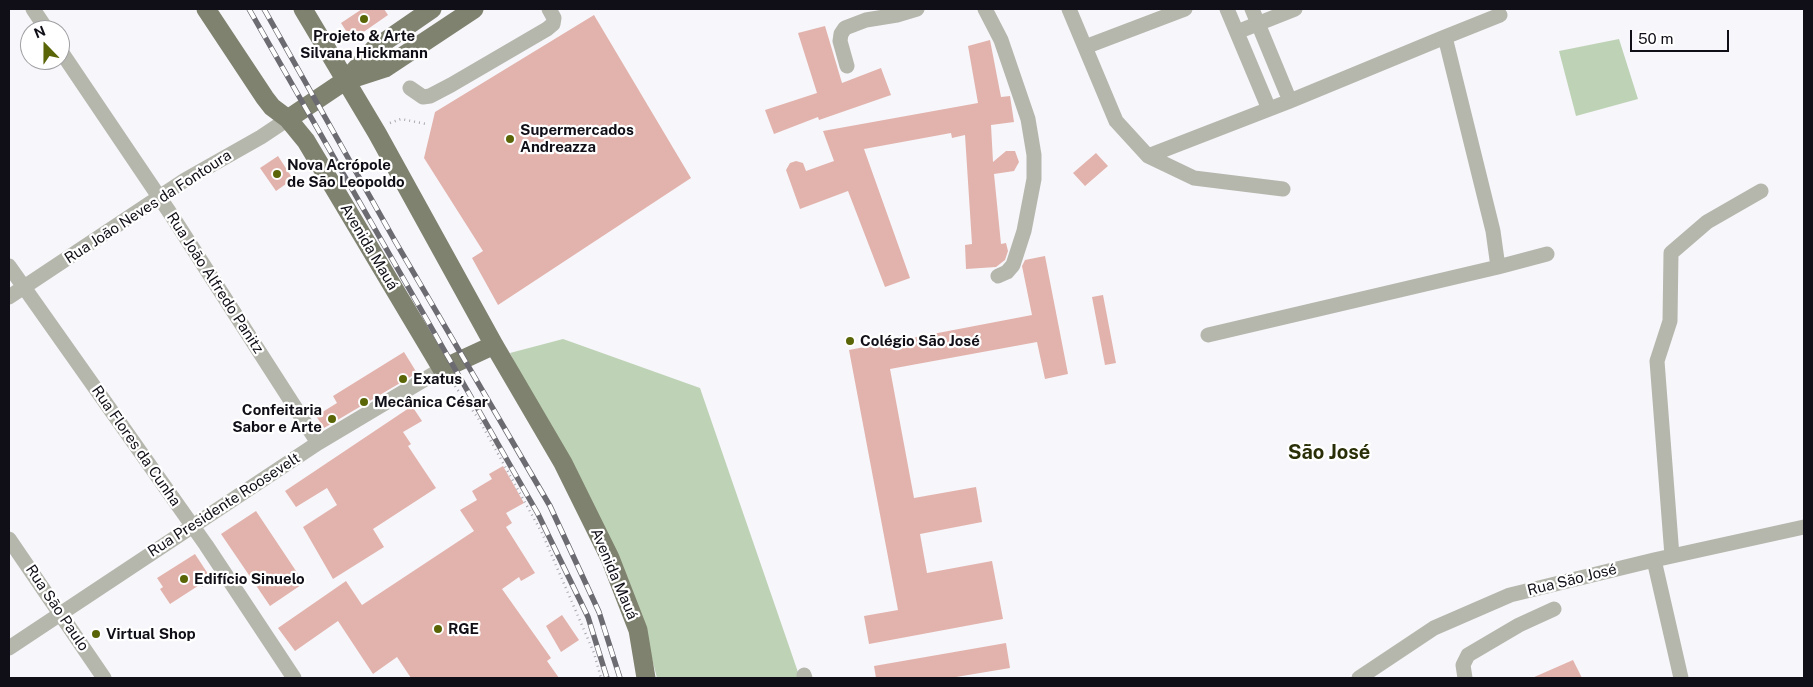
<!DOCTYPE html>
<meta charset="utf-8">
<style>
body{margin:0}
#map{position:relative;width:1813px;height:687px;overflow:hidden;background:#f7f6fb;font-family:"Public Sans",sans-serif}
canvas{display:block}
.frame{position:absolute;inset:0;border:10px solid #100f17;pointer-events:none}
.north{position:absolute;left:20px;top:20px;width:50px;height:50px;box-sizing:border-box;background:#fff;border:1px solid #9f9fa2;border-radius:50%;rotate:338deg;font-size:14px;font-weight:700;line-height:20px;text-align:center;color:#100f17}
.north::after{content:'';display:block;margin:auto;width:18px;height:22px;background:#5a6508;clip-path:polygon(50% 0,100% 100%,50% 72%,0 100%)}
.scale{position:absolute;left:1630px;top:30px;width:99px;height:22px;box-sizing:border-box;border:2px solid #100f17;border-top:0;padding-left:6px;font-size:15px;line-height:18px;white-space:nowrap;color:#100f17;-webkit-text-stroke:4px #fff;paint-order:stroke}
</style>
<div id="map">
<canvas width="1813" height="687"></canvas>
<div class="frame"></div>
<div class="north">N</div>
<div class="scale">50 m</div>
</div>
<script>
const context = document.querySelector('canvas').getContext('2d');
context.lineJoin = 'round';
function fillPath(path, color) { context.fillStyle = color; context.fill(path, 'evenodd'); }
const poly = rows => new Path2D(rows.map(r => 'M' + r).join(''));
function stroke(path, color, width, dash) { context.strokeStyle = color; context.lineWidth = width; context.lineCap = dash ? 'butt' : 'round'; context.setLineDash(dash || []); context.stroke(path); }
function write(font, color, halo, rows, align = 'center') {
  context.font = font + ' "Public Sans",sans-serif'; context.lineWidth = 4.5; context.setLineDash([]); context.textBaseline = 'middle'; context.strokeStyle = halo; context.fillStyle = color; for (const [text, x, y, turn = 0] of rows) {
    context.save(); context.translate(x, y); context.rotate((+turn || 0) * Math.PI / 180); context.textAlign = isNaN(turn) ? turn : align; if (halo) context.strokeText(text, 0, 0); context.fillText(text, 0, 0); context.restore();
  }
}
fillPath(poly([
 [1619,39,1638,99,1576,116,1559,51],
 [563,339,700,388,800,678,657,678,645,632,600,530,510,353]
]), '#bed3b6');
fillPath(poly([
 [362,9,384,9,388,15,352,40,341,23],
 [594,15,691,178,498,305,472,258,483,251,424,158,435,112],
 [825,26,842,83,881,68,891,95,819,120,818,117,774,134,765,110,817,93,798,33],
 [990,40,1001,97,1010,96,1014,122,991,125,993,162,1006,151,1015,151,1019,162,1014,171,994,174,1001,244,1006,243,1008,251,1005,260,996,267,966,269,965,245,972,244,965,135,952,138,951,133,864,149,910,278,885,287,848,191,800,209,786,170,790,163,796,161,803,163,806,171,834,161,823,131,978,103,968,46],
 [1096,153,1108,166,1085,186,1073,173],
 [278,156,293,179,276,191,260,168],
 [1045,256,1068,374,1045,379,1037,342,890,369,914,498,976,487,982,522,920,534,927,573,992,561,1003,619,869,644,864,616,898,610,849,350,1032,315,1022,266,1025,260],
 [1103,295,1116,363,1105,365,1092,297],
 [404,352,417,373,324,428,316,416,337,403,333,396],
 [412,406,422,421,403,432,411,444,408,446,436,488,373,529,384,547,333,579,303,527,337,505,327,488,296,507,285,491],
 [503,466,524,503,506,513,512,523,506,527,535,573,521,581,519,577,502,589,551,658,547,661,559,678,411,678,397,657,373,674,338,621,295,651,278,628,346,581,362,605,474,531,460,510,477,500,472,491,492,479,489,474],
 [256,511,304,583,270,606,221,534],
 [195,554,212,580,202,587,201,584,170,604,160,589,163,587,157,578],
 [562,615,579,640,561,652,546,626],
 [1006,643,1010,668,950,678,876,678,874,666],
 [1573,660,1582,678,1532,678]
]), '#e2b3ac');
stroke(poly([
 [390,123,401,119,426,124],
 [452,382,478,418,542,533,594,653,601,678]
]), '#a9a8ae', 2.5, [1, 4]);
stroke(poly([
 [33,9,47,30],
 [985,9,1001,40,1028,119,1034,155,1034,179,1024,231,1013,265,1007,272,998,276],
 [1069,9,1116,121,1148,156,1194,178,1283,189],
 [1227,9,1269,109],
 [1252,9,1290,101],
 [1237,32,1295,9],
 [1445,37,1500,15],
 [1085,47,1185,9],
 [60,50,172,216,318,443],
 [847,66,840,41,841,34,845,28,866,20,897,15,917,9],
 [410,88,423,97,430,96,451,85,547,29,553,24,554,18,549,9],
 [1148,156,1290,101,1445,37,1493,231,1498,267,1208,335],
 [9,266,206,545,294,678],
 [1498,267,1547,254],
 [9,297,185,180,261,137,288,119],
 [9,539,104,678],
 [1672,556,1657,361,1670,321,1671,253,1707,222,1761,191],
 [1654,560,1681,678],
 [9,648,318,443,442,369],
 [804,675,805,678],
 [1359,678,1434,628,1510,595,1654,560,1804,527],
 [1465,678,1463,665,1468,655,1519,625,1554,609]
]), '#b5b7ad', 15);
stroke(poly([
 [206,9,265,98,272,107,288,119,306,141,442,369,494,345],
 [303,9,377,133,494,345,563,463,610,558,638,630,646,678],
 [348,80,385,68,474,9],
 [288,119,346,80,374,49,432,9]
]), '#7f826f', 19);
const rail = poly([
 [249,9,538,514,588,617,607,678],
 [264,9,395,241,550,506,599,612,620,678]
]);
stroke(rail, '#6c6b72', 5.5);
stroke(rail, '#fff', 4, [11]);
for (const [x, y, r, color] of [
 [364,19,5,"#5a6508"],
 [510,139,5,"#5a6508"],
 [277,174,5,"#5a6508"],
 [850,341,5,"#5a6508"],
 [403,379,5,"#5a6508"],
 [364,402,5,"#5a6508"],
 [332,419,5,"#5a6508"],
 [184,579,5,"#5a6508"],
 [438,629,5,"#5a6508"],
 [96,634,5,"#5a6508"]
]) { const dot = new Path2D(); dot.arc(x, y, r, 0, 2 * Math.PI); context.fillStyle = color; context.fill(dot); stroke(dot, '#fff', 2); }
write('bold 15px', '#100f17', '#fff', [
 ["Projeto & Arte",364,36,"center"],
 ["Silvana Hickmann",364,53,"center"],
 ["Supermercados",520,130],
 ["Andreazza",520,147],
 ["Nova Acrópole",287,165],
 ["de São Leopoldo",287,182],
 ["Colégio São José",860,341],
 ["Exatus",413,379],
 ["Mecânica César",374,402],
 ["Confeitaria",322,410,"right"],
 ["Sabor e Arte",322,427,"right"],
 ["Edifício Sinuelo",194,579],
 ["RGE",448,629],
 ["Virtual Shop",106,634]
], 'left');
write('15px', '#100f17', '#fff', [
 ["Rua João Neves da Fontoura",148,207,-33],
 ["Avenida Mauá",369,247,59],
 ["Rua João Alfredo Panitz",215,283,57],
 ["Rua Flores da Cunha",136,446,55],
 ["Rua Presidente Roosevelt",224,505,-33],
 ["Avenida Mauá",614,574,67],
 ["Rua São José",1572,580,-14],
 ["Rua São Paulo",57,608,56]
]);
write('bold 20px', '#2a2f07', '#fff', [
 ["São José",1329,453]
]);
</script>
